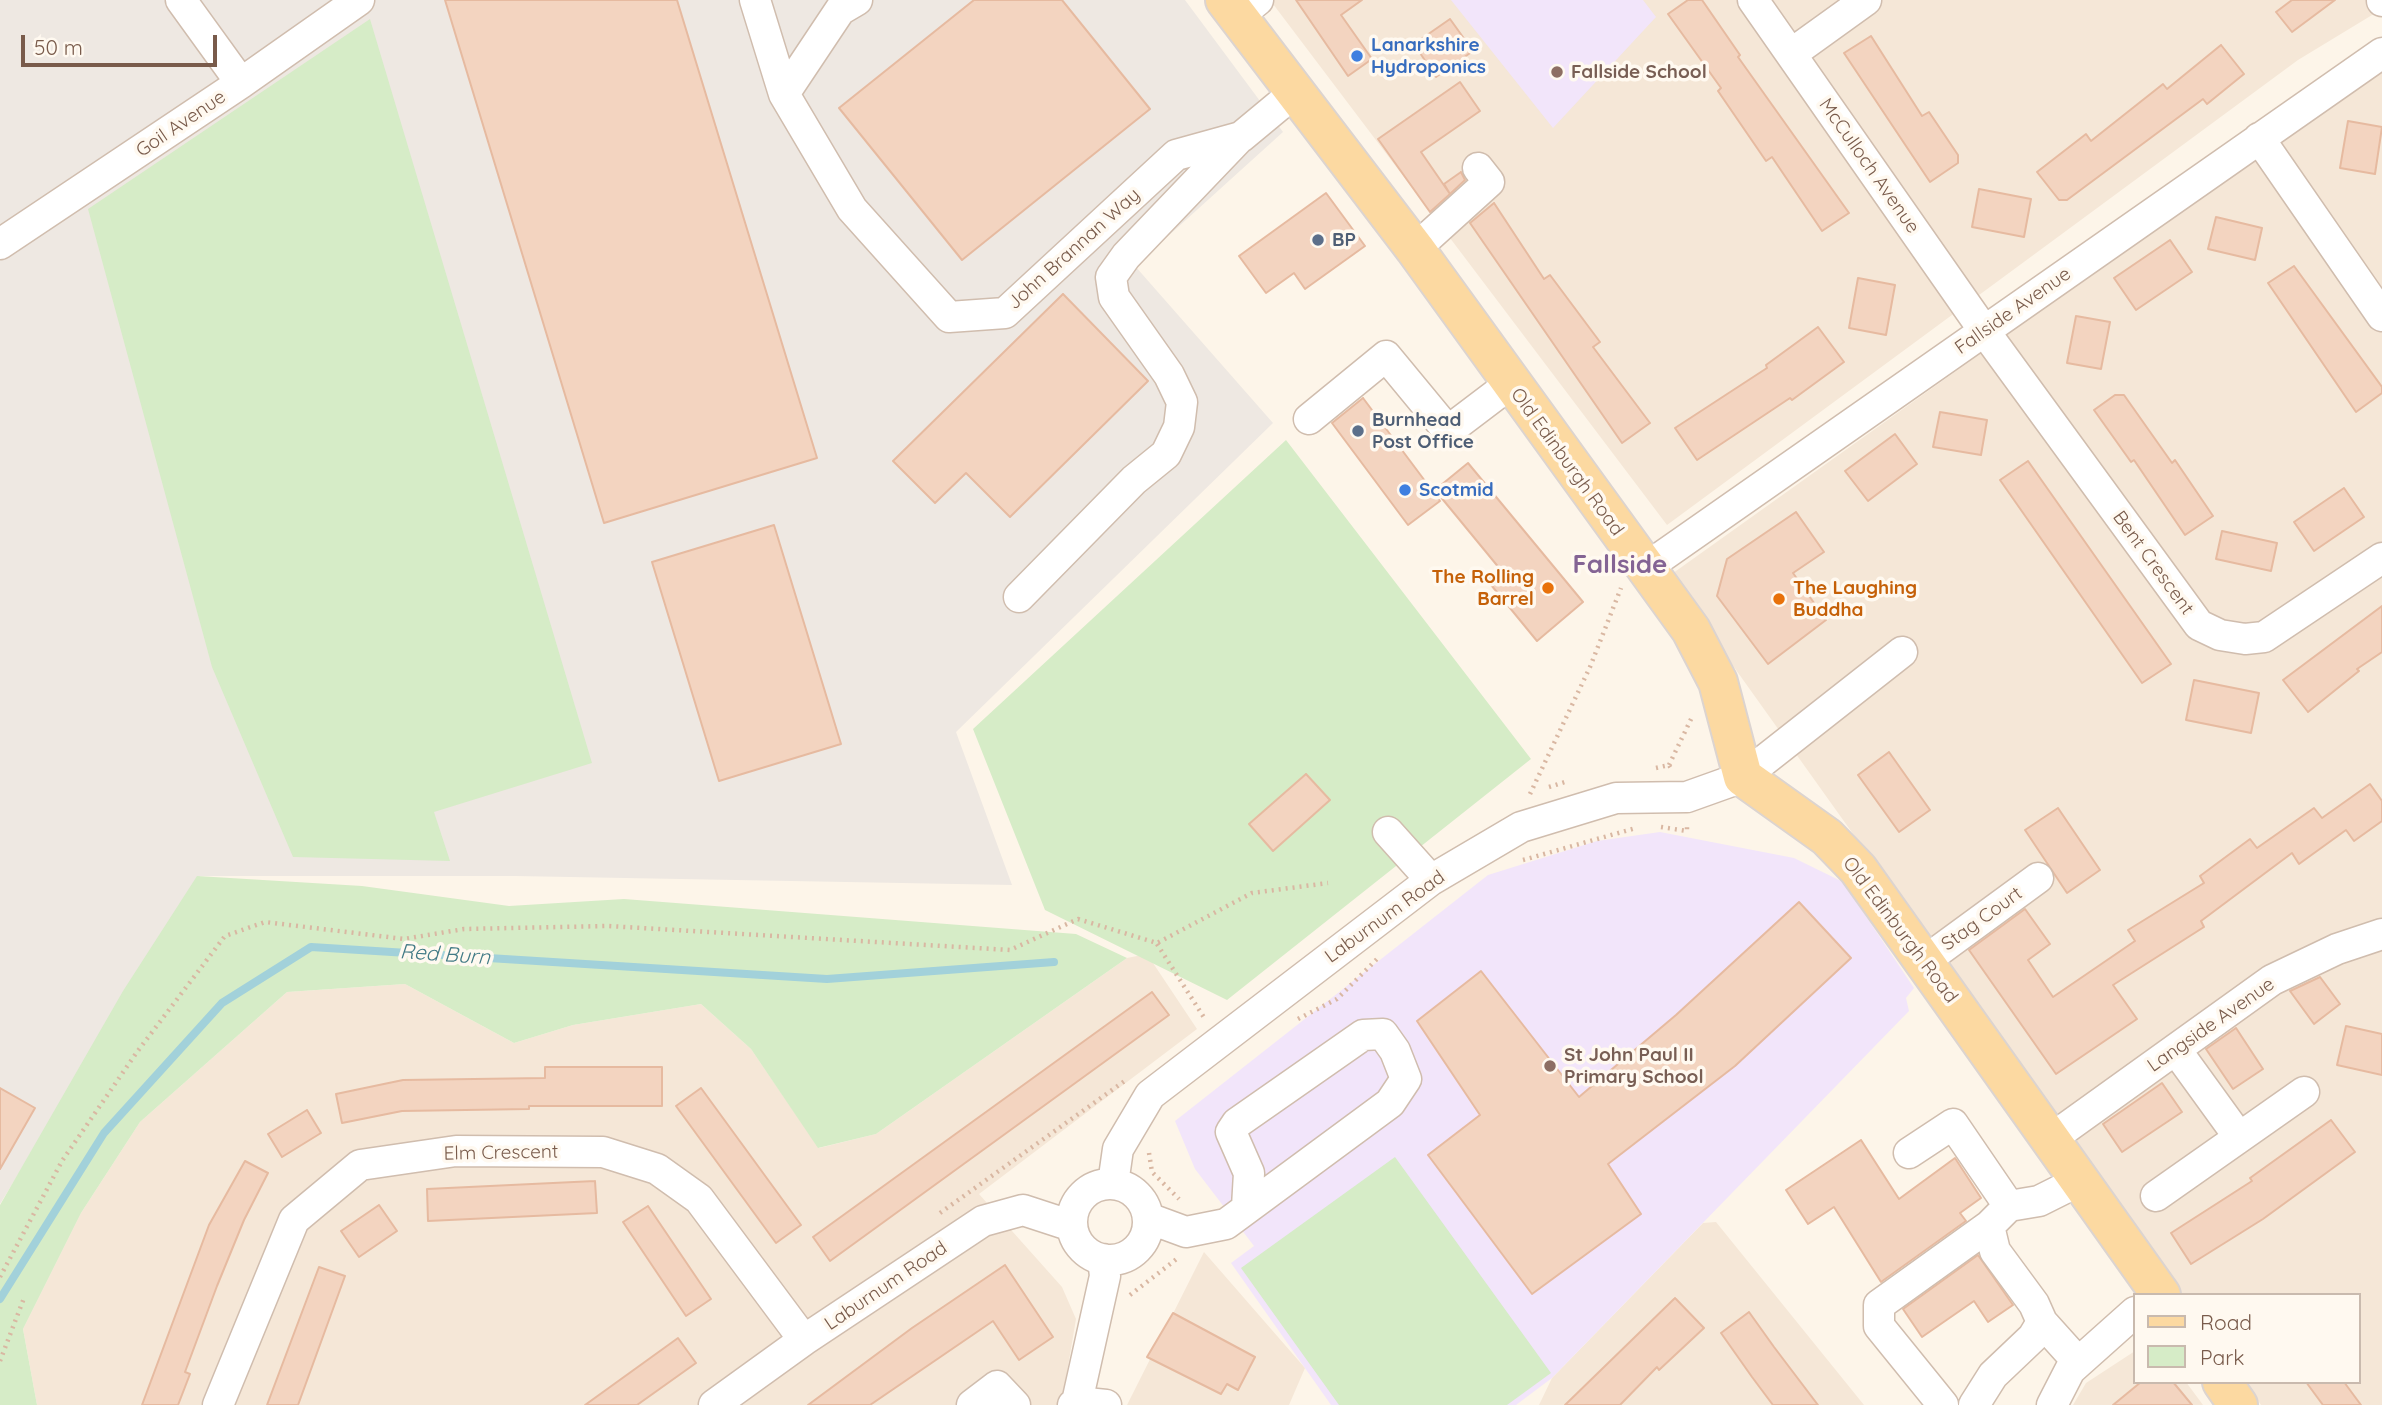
<!DOCTYPE html>
<style>
body{margin:0}
#map{position:relative;width:2382px;height:1405px;overflow:hidden;background:#fdf5e9;font-family:Quicksand,sans-serif}
canvas{display:block}
.legend{position:absolute;left:2133px;top:1293px;width:228px;height:91px;box-sizing:border-box;background:#fff9f0;border:2px solid #c9baae;margin:0;padding:9px 12px;list-style:none;font-size:21px;color:#795b4b}
.legend li{display:flex;align-items:center;gap:14px;height:35px}
.legend b{width:35px;border:2px solid #c9baae}
.scale{position:absolute;left:21px;top:35px;width:196px;height:32px;box-sizing:border-box;border:4px solid #795b4b;border-top:0;padding-left:9px;font-size:21px;line-height:24px;white-space:nowrap;color:#795b4b;-webkit-text-stroke:5px #fff9f0;paint-order:stroke}
</style>
<div id="map">
<canvas width="2382" height="1405"></canvas>
<ul class="legend">
<li><b style="height:9px;background:#fcd9a1"></b>Road</li>
<li><b style="height:19px;background:#d6ecc7"></b>Park</li>
</ul>
<div class="scale">50 m</div>
</div>
<script>
const context = document.querySelector('canvas').getContext('2d');
context.lineJoin = 'round';
function fillPath(path, color) { context.fillStyle = color; context.fill(path, 'evenodd'); }
const poly = rows => new Path2D(rows.map(r => 'M' + r).join(''));
function stroke(path, color, width, dash) { context.strokeStyle = color; context.lineWidth = width; context.lineCap = dash ? 'butt' : 'round'; context.setLineDash(dash || []); context.stroke(path); }
function write(font, color, halo, rows, align = 'center') {
  context.font = font + ' Quicksand,sans-serif'; context.lineWidth = 7; context.setLineDash([]); context.textBaseline = 'middle'; context.strokeStyle = halo; context.fillStyle = color; for (const [text, x, y, turn = 0] of rows) {
    context.save(); context.translate(x, y); context.rotate((+turn || 0) * Math.PI / 180); context.textAlign = isNaN(turn) ? turn : align; if (halo) context.strokeText(text, 0, 0); context.fillText(text, 0, 0); context.restore();
  }
}
fillPath(poly([
 [1270,0,2382,0,2382,9,2298,60,1667,525],
 [2382,67,2382,1405,2261,1405,2245,1382,2359,1382,2359,1295,2182,1295,1669,576],
 [1147,954,1197,1029,979,1194,1062,1287,1076,1319,1066,1378,1087,1405,37,1405,23,1329,81,1213,140,1122,287,992,405,984,514,1043,573,1025,701,1004,751,1049,819,1148,876,1134,1127,958],
 [1716,1222,1864,1405,1539,1405,1552,1378,1703,1223],
 [1204,1252,1305,1368,1289,1405,1127,1405],
 [2135,1351,2135,1382,2186,1382,2203,1405,2073,1405,2086,1383]
]), '#f5e7d7');
fillPath(poly([
 [0,0,1185,0,1283,132,1135,266,1273,423,956,732,1012,885,515,876,200,876,0,1204]
]), '#eee8e2');
fillPath(poly([
 [1451,0,1643,0,1656,17,1553,128],
 [1660,832,1794,858,1843,882,1914,988,1906,998,1909,1011,1552,1378,1516,1405,1331,1405,1231,1263,1254,1246,1195,1169,1175,1121,1488,875,1597,841]
]), '#f2e5fa');
fillPath(poly([
 [370,19,592,763,434,812,450,861,293,857,212,667,88,209],
 [1286,440,1531,759,1227,1000,1045,910,973,729],
 [197,876,362,886,509,906,624,899,1076,934,1127,958,876,1134,818,1148,751,1049,701,1004,573,1025,514,1043,405,984,287,992,140,1122,81,1213,23,1329,37,1405,0,1405,0,1205,123,991],
 [1395,1157,1551,1373,1507,1405,1339,1405,1241,1268]
]), '#d6ecc7');
stroke(poly([
 [0,1299,104,1133,222,1003,311,947,827,979,1054,962]
]), '#a2d1da', 8);
const building = poly([
 [445,0,677,0,817,458,604,523,445,0],
 [974,0,1062,0,1150,109,962,260,839,108,974,0],
 [1296,0,1362,0,1341,15,1372,59,1348,76,1296,0],
 [1688,0,1702,0,1740,55,1738,57,1849,213,1822,231,1772,157,1766,161,1718,91,1721,88,1668,14,1688,0],
 [2292,0,2335,0,2292,32,2276,12,2292,0],
 [1450,19,1473,51,1436,77,1414,44,1450,19],
 [1871,36,1922,116,1929,112,1958,155,1958,163,1930,182,1844,53,1871,36],
 [2221,45,2244,74,2207,104,2203,99,2067,200,2059,200,2037,172,2086,134,2091,141,2163,84,2167,89,2221,45],
 [1460,82,1480,111,1421,152,1450,194,1430,212,1378,139,1460,82],
 [2348,121,2382,127,2375,174,2340,168,2348,121],
 [1461,172,1465,180,1450,194,1444,184,1461,172],
 [1979,189,2031,199,2024,237,1972,227,1979,189],
 [1326,193,1365,246,1305,289,1294,273,1266,293,1239,256,1326,193],
 [1494,203,1544,279,1550,275,1600,342,1593,347,1650,423,1622,443,1470,223,1494,203],
 [2216,217,2262,228,2255,260,2208,249,2216,217],
 [2170,240,2192,272,2136,310,2114,278,2170,240],
 [2294,266,2382,387,2382,393,2356,412,2268,283,2294,266],
 [1858,278,1895,285,1886,335,1849,328,1858,278],
 [1063,294,1148,381,1010,517,966,473,935,503,893,461,1063,294],
 [2076,316,2110,322,2101,369,2067,363,2076,316],
 [1818,327,1844,362,1792,400,1790,398,1697,460,1675,428,1767,368,1766,365,1818,327],
 [2115,395,2124,395,2172,463,2175,460,2213,516,2185,535,2134,460,2131,462,2094,410,2115,395],
 [1363,398,1440,501,1408,525,1332,423,1363,398],
 [1940,412,1987,420,1981,455,1933,447,1940,412],
 [1895,434,1917,464,1868,501,1845,471,1895,434],
 [2028,461,2171,664,2142,683,2000,480,2028,461],
 [1468,463,1583,602,1537,641,1487,580,1500,569,1435,490,1468,463],
 [2344,488,2364,517,2314,551,2294,522,2344,488],
 [1796,512,1824,552,1793,573,1826,620,1768,664,1717,596,1727,559,1796,512],
 [774,525,841,744,719,781,652,562,774,525],
 [2222,531,2277,543,2271,571,2216,559,2222,531],
 [2382,606,2382,652,2357,669,2359,671,2308,712,2283,680,2382,606],
 [2194,680,2259,693,2251,733,2186,720,2194,680],
 [1889,752,1930,810,1899,832,1858,775,1889,752],
 [1306,774,1330,800,1273,851,1249,824,1306,774],
 [2370,784,2382,801,2382,821,2354,841,2346,830,2299,864,2292,853,2201,921,2204,927,2113,985,2137,1019,2056,1074,1969,950,2025,909,2050,944,2028,960,2053,997,2135,941,2128,930,2204,883,2200,876,2250,839,2257,848,2314,808,2322,818,2370,784],
 [2058,808,2100,870,2067,893,2025,830,2058,808],
 [1799,902,1851,958,1735,1066,1608,1164,1641,1214,1532,1294,1428,1155,1480,1115,1417,1021,1481,971,1579,1097,1676,1015,1799,902],
 [2320,977,2340,1004,2314,1024,2290,991,2320,977],
 [1152,992,1169,1015,830,1261,813,1237,1152,992],
 [2346,1026,2382,1034,2382,1075,2337,1065,2346,1026],
 [2236,1028,2263,1069,2233,1089,2206,1049,2236,1028],
 [545,1067,662,1067,662,1106,529,1106,529,1109,402,1111,342,1123,336,1094,403,1080,545,1078,545,1067],
 [2162,1083,2182,1112,2122,1152,2103,1124,2162,1083],
 [0,1088,35,1108,0,1169,0,1088],
 [701,1088,801,1225,776,1243,676,1106,701,1088],
 [307,1110,321,1133,282,1157,268,1134,307,1110],
 [2331,1120,2355,1152,2263,1219,2191,1264,2171,1233,2252,1181,2250,1178,2331,1120],
 [1861,1140,1899,1199,1955,1158,1981,1198,1960,1213,1966,1221,1881,1282,1834,1207,1808,1224,1786,1190,1861,1140],
 [245,1161,268,1173,244,1220,217,1286,185,1372,190,1374,178,1405,142,1405,209,1225,245,1161],
 [595,1181,597,1213,428,1221,427,1189,595,1181],
 [379,1205,397,1231,359,1257,341,1231,379,1205],
 [648,1206,711,1299,686,1316,623,1222,648,1206],
 [1978,1255,2013,1305,1988,1322,1974,1301,1922,1337,1903,1309,1978,1255],
 [1005,1265,1053,1337,1019,1360,993,1321,870,1405,808,1405,912,1328,1005,1265],
 [319,1267,345,1276,298,1405,267,1405,319,1267],
 [1675,1298,1704,1328,1659,1370,1657,1367,1620,1405,1565,1405,1675,1298],
 [1749,1312,1774,1347,1818,1405,1773,1405,1752,1377,1721,1333,1749,1312],
 [1173,1313,1255,1357,1238,1390,1227,1384,1221,1394,1147,1357,1173,1313],
 [678,1338,696,1363,637,1405,585,1405,678,1338],
 [2141,1382,2173,1382,2192,1405,2113,1405,2141,1382],
 [2306,1382,2344,1382,2361,1405,2323,1405,2306,1382]
]);
fillPath(building, '#f3d4c0');
stroke(building, '#e6baa0', 2);
const minor = poly([
 [181,0,241,83],
 [755,0,784,94,852,209,949,317,1005,313,1176,155,1241,137,1294,93],
 [1753,0,1985,332,2199,625,2220,635,2245,639,2264,637,2382,558],
 [2382,0,2382,1],
 [1237,17,1258,0],
 [1791,54,1866,0],
 [784,94,840,10,857,0],
 [2259,138,2382,316],
 [0,244,241,83,359,0],
 [1415,249,1489,182,1478,168],
 [1309,419,1386,356,1448,431,1510,384],
 [1644,569,2382,53],
 [1019,597,1134,480,1166,454,1179,427,1182,402,1169,375,1114,297,1111,277,1126,256,1240,137],
 [1388,832,1431,880],
 [1926,960,2038,878],
 [2176,1050,2239,1137],
 [2052,1138,2272,980,2337,949,2382,934],
 [1909,1153,1953,1124,2009,1206,2039,1201,2081,1180],
 [1113,1184,1118,1149,1150,1095,1431,880,1521,827,1616,798,1687,797,1743,777,1902,652],
 '1072 1222a38 38 0 1 1 76 0a38 38 0 1 1-76 0Z',
 [2156,1196,2304,1092],
 [1148,1218,1186,1232,1226,1224,1390,1103,1406,1079,1395,1051,1383,1034,1363,1035,1237,1123,1231,1132,1249,1173,1247,1207],
 [2042,1322,2078,1362],
 [1077,1402,1106,1405],
 [218,1405,294,1220,360,1165,456,1151,603,1152,657,1169,699,1199,804,1340],
 [714,1405,804,1340,983,1221,1023,1210,1072,1226],
 [972,1405,997,1386,1015,1405],
 [1073,1405,1077,1402,1105,1276,1103,1259],
 [1943,1405,1879,1326,1879,1305,1989,1226,2009,1206],
 [1974,1405,1993,1375,2033,1337,2042,1322,2034,1304,1995,1251,1989,1226],
 [2052,1405,2070,1370,2135,1312]
]);
const major = poly([
 [1225,0,1415,249,1691,630,1718,682,1743,777,1827,837,1858,869,2161,1295],
 [2222,1382,2238,1405]
]);
stroke(minor, '#d0bdae', 33);
stroke(major, '#dcd4d0', 42);
stroke(poly([
 [1669,765,1693,715],
 [1656,768,1669,765,1672,770],
 [1549,787,1568,781],
 [1530,794,1590,667,1621,588],
 [1661,827,1687,831,1687,824],
 [1523,860,1636,828],
 [1157,944,1205,1019],
 [1298,1019,1337,999,1379,957],
 [1149,1153,1152,1172,1179,1199],
 [940,1213,1126,1080],
 [0,1277,62,1161,137,1052,225,936,265,922,404,939,464,929,608,926,1010,950,1078,919,1157,943,1252,893,1328,883],
 [1130,1295,1178,1258],
 [0,1361,24,1298]
]), '#d9b7a2', 4.5, [2, 5]);
stroke(minor, '#fff', 30);
stroke(major, '#fcd9a1', 38);
for (const [x, y, r, color] of [
 [1357,56,7,"#3f7fe0"],
 [1557,72,7,"#8d6e63"],
 [1318,240,7,"#5c6f8a"],
 [1358,431,7,"#5c6f8a"],
 [1405,490,7,"#3f7fe0"],
 [1548,588,7,"#e8710a"],
 [1779,599,7,"#e8710a"],
 [1550,1066,7,"#8d6e63"]
]) { const dot = new Path2D(); dot.arc(x, y, r, 0, 2 * Math.PI); context.fillStyle = color; context.fill(dot); stroke(dot, '#fff9f0', 2.5); }
write('bold 19px', '#366cbe', '#fff9f0', [
 ["Lanarkshire",1371,45],
 ["Hydroponics",1371,67],
 ["Scotmid",1419,490]
], 'left');
write('bold 19px', '#785e54', '#fff9f0', [
 ["Fallside School",1571,72],
 ["St John Paul II",1564,1055],
 ["Primary School",1564,1077]
], 'left');
write('19px', '#795b4b', '#fff9f0', [
 ["Goil Avenue",181,124,-34],
 ["McCulloch Avenue",1869,166,55],
 ["John Brannan Way",1074,249,-42],
 ["Fallside Avenue",2013,311,-35],
 ["Old Edinburgh Road",1567,462,54],
 ["Bent Crescent",2153,563,54],
 ["Laburnum Road",1385,917,-36],
 ["Stag Court",1982,919,-36],
 ["Old Edinburgh Road",1900,930,53],
 ["Langside Avenue",2211,1025,-35],
 ["Elm Crescent",501,1153,-1],
 ["Laburnum Road",886,1286,-34]
]);
write('bold 19px', '#4e5e75', '#fff9f0', [
 ["BP",1332,240],
 ["Burnhead",1372,420],
 ["Post Office",1372,442]
], 'left');
write('bold 19px', '#c56008', '#fff9f0', [
 ["The Rolling",1534,577],
 ["Barrel",1534,599],
 ["The Laughing",1793,588,"left"],
 ["Buddha",1793,610,"left"]
], 'right');
write('italic 21px', '#417a85', '#fff9f0', [
 ["Red Burn",445,955,4]
]);
write('bold 26px', '#846494', '#fff9f0', [
 ["Fallside",1620,565]
]);
</script>
